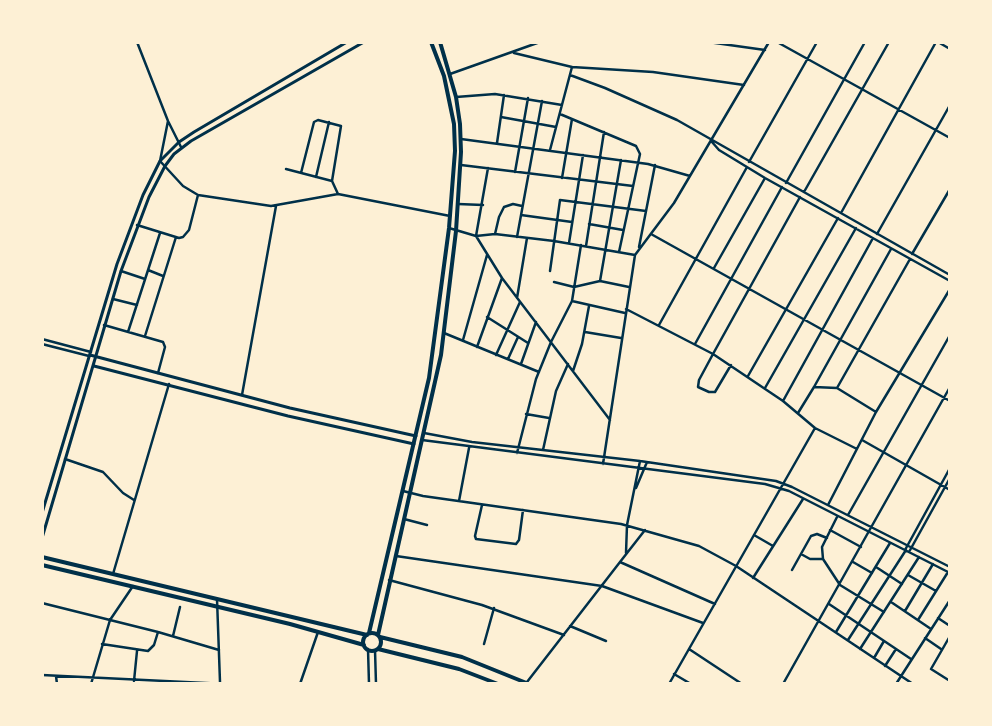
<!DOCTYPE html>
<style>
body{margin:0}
#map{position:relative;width:992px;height:726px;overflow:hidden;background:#fdf0d5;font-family:Georgia,serif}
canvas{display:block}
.frame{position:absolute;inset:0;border:44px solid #fdf0d5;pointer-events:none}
</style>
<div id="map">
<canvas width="992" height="726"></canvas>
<div class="frame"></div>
</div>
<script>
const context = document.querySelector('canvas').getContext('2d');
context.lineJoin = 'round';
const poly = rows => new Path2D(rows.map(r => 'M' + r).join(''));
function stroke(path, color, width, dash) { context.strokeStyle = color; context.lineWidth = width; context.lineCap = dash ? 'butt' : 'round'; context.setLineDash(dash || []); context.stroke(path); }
stroke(poly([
 [137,42,168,121,181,147],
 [708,42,765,50],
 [777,42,950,138],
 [938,42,950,49],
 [514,53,572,67,653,72,744,85],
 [450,74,540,42],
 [570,75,605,88,677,120,950,275],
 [456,97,495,94,562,105],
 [560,114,636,146,640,154,619,252],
 [501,117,556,127],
 [168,121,160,161,183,186,198,195,271,206,338,194,450,216],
 [461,139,648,164,690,176],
 [712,142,719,150,765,178,950,281],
 [497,143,504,95],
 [550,150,572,67],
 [749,162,817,42],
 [461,165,633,186],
 [488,168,476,236,495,234,554,241,635,255],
 [286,169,332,181],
 [515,172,528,98],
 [301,173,314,122,318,120,341,126,332,181,338,194],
 [316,177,329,122],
 [562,178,572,119],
 [786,183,865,42],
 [804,192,889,42],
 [458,204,483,205],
 [841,213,936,42],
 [521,215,572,222],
 [589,224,623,230],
 [137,225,179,238,183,237,189,230,198,195],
 [449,228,476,236,502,278,610,420],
 [495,234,499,217,504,207,513,204,522,206],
 [651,234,950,401],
 [877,234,950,105],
 [517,237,542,101],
 [569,243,583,155],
 [586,246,604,132],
 [639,247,655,165],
 [912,254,950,189],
 [714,268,765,178],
 [148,270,163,276],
 [121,271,145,279],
 [550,271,560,200,646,211],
 [600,281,621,160],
 [554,282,574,287,600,281,629,287],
 [517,298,527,238],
 [113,299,137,305],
 [572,301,625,313],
 [626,309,713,354,783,401,815,428,857,449],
 [487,317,528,343],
 [104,325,163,342,165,347,158,373],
 [659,325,747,167],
 [128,332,160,233],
 [585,332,621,338],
 [444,333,539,372],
 [145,336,176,237],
 [42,339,91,352],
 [463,340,487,255],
 [42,344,89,356],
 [695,344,782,187],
 [477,347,502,278],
 [496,355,520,302],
 [508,359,518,337],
 [521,364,536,322],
 [731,365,715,392,709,392,698,387,699,380,713,354,800,197],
 [573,371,582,344,589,306],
 [748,376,838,218],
 [814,387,891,249],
 [765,388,856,228],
 [837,388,876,412],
 [242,395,276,206],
 [783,401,873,238],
 [798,413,814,387,837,388,910,259],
 [526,414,549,418],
 [424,433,472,442,640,461,776,481,792,487,950,567],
 [422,440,765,484,789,491,950,573],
 [862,440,950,490],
 [543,450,556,391,568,364],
 [517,453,536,379,551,342,572,301,581,245],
 [65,459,103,472,123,493,134,500],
 [603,464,635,255,674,203,769,42],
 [636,488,647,462],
 [403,491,423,496,621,524,699,546,736,566,913,684],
 [459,501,469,448],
 [482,505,475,536,476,539,516,544,519,540,523,510],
 [828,505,876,412,950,289],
 [848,515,950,335],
 [837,517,822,547,823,559,840,585,884,612],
 [404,519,427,525],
 [645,530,620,562,715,604],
 [830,530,861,547],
 [754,535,773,546],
 [905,550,950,468],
 [909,552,950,478],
 [626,553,627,525,640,461],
 [801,554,810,559,823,559],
 [396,556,602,586,703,623],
 [853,562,872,573],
 [876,567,902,584],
 [792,570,811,536,817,534,827,538],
 [113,574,169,384],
 [908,575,936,591],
 [753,578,803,499],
 [389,580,482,605,564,635],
 [217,599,220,682],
 [891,602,931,629],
 [42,603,158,632,219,650],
 [829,604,911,659],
 [905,611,933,564],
 [938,618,950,626],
 [918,620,948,572],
 [570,626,606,641],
 [836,632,890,543],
 [173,636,180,607],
 [950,636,931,669,950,681],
 [925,638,941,649],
 [848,640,906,550],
 [102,644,148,651,154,645,158,632],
 [484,644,494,608],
 [368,649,369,684],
 [689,649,742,684],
 [860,649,919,557],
 [375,650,376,684],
 [874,658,884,641],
 [885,666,896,649],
 [674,674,691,684],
 [42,675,226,684],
 [56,676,57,684],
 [134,681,137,651],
 [527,682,620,562],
 [91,684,110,620,133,586],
 [300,684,318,632],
 [669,684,815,428],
 [783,684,950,387],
 [896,684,950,600]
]), '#003049', 2.5);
stroke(poly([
 [90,355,290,408,416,436],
 [94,366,288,416,414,444],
 [42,513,117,264,143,195,160,161,179,142,194,132,347,42],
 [42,538,121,271,149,197,165,166,174,154,191,141,364,42]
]), '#003049', 3);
stroke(poly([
 [42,557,367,635],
 [42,565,290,624,364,645],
 [369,633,429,378,449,228,455,151,454,124,444,76,431,42],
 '363 642a9 9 0 1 1 18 0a9 9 0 1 1-18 0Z',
 [378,635,441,355,456,231,461,152,460,124,456,97,440,42],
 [380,637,462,657,529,684],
 [378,649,459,669,498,684]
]), '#003049', 4);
</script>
